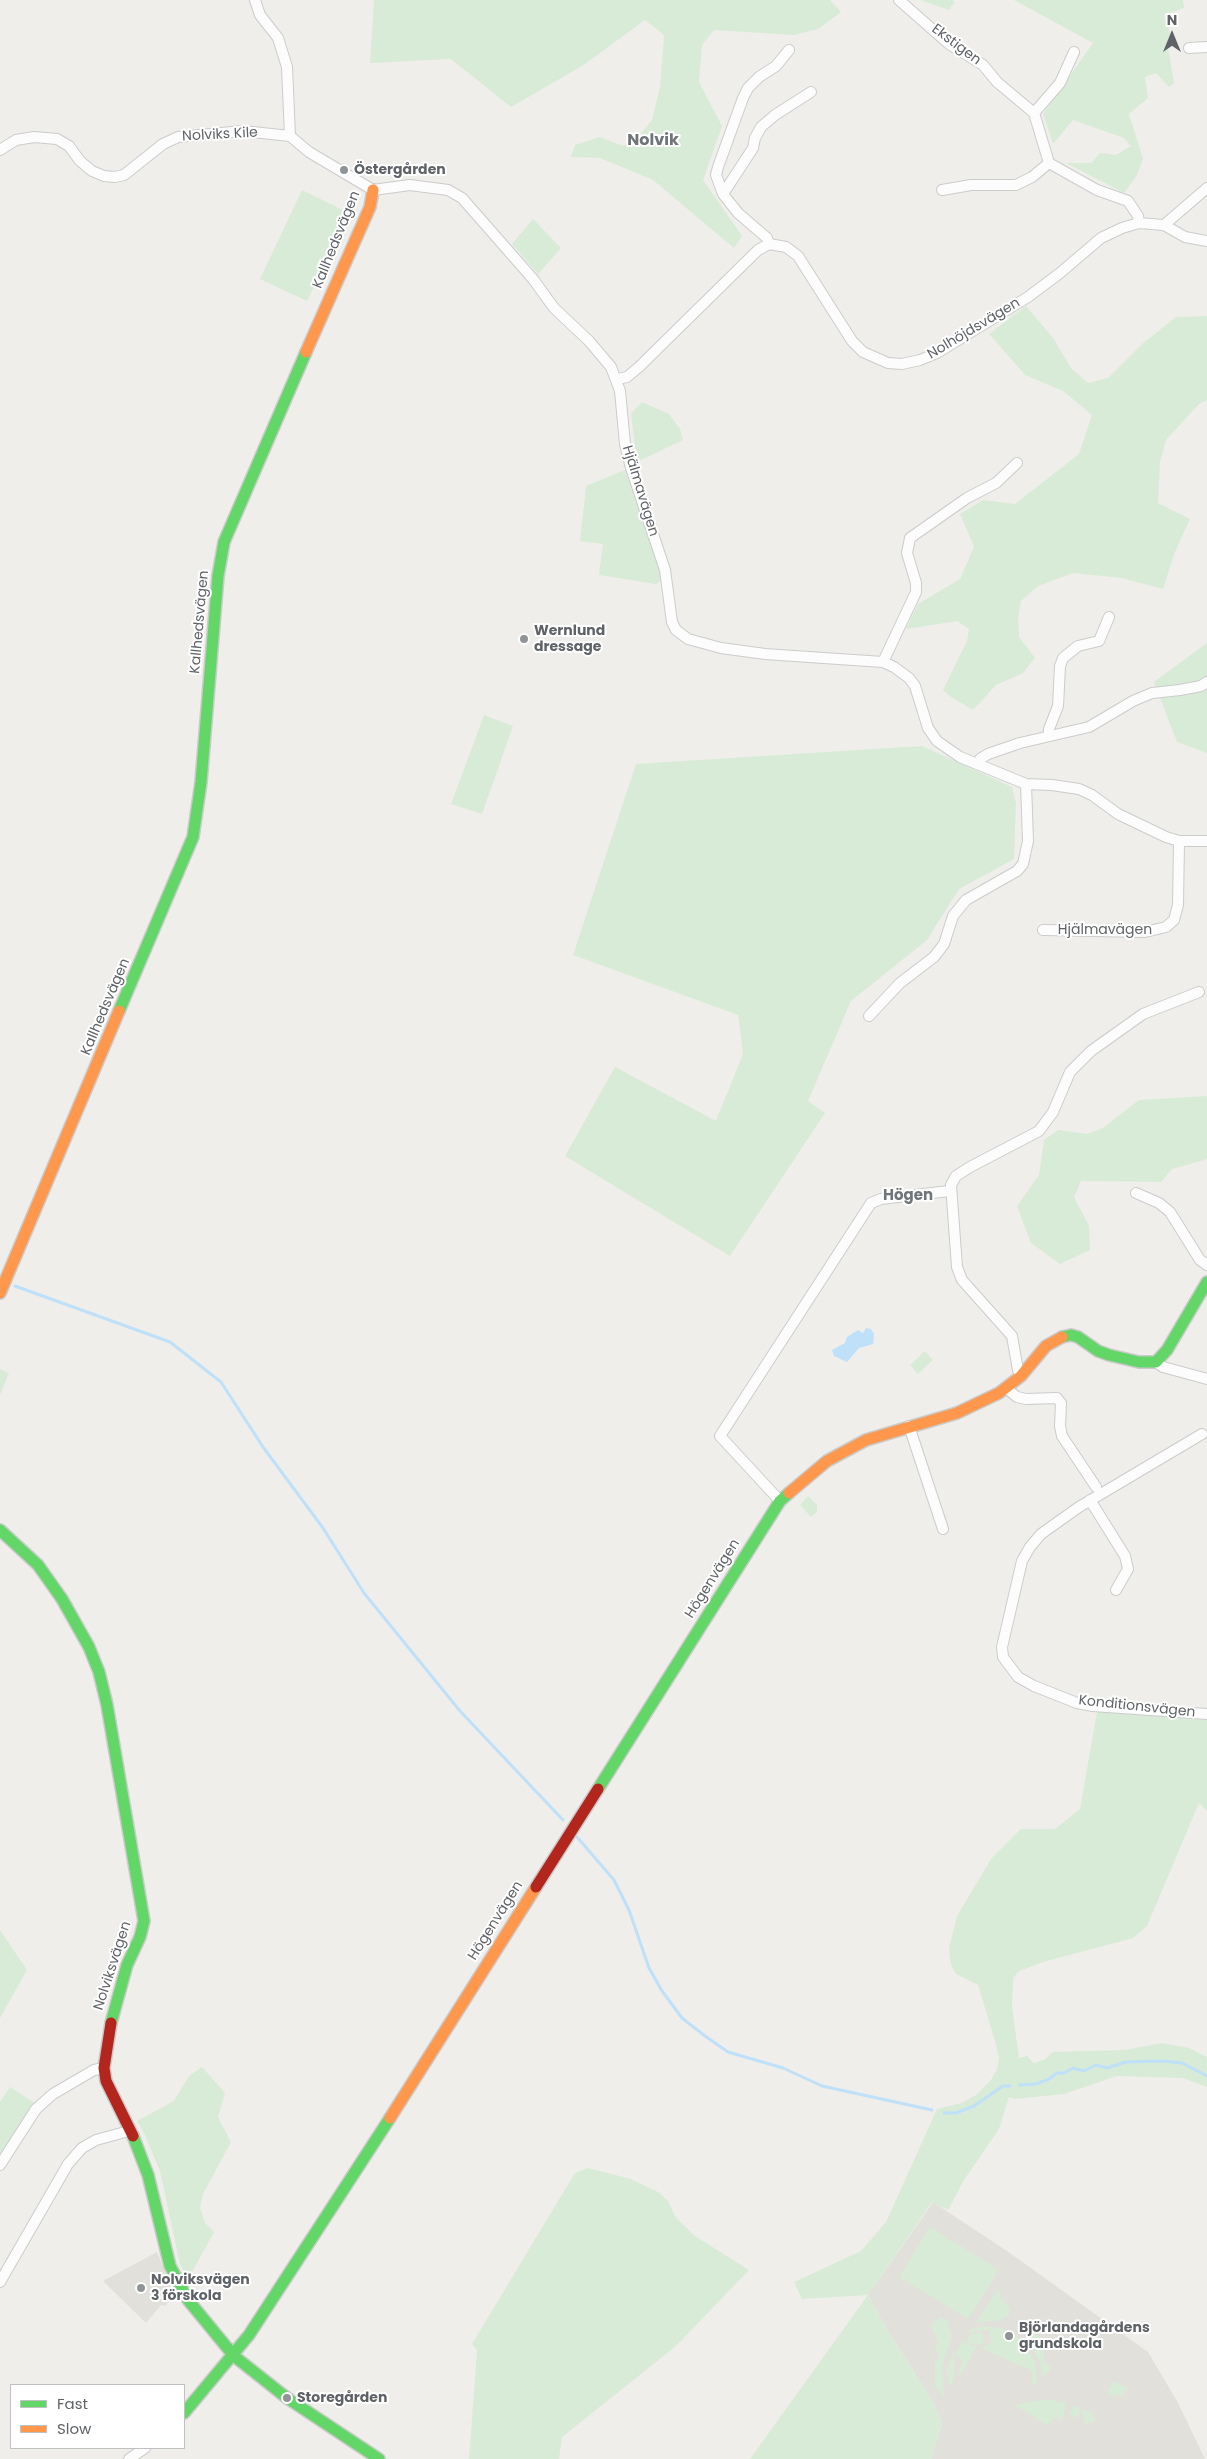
<!DOCTYPE html>
<meta charset="utf-8">
<style>
body{margin:0}
#map{position:relative;width:1207px;height:2459px;overflow:hidden;background:#efeeea;font-family:Poppins,sans-serif}
canvas{display:block}
.legend{position:absolute;left:10px;top:2384px;width:175px;height:65px;box-sizing:border-box;background:#fff;border:1px solid #bfc1c3;margin:0;padding:6px 9px;list-style:none;font-size:15px;color:#5f6368}
.legend li{display:flex;align-items:center;gap:10px;height:25px}
.legend b{width:25px;border:1px solid #bfc1c3}
.north{position:absolute;left:1147px;top:10px;width:50px;height:50px;-webkit-text-stroke:4px #fff;paint-order:stroke;rotate:0deg;font-size:14px;font-weight:700;line-height:20px;text-align:center;color:#5f6368}
.north::after{content:'';display:block;margin:auto;width:18px;height:22px;background:#5f6368;clip-path:polygon(50% 0,100% 100%,50% 72%,0 100%)}
</style>
<div id="map">
<canvas width="1207" height="2459"></canvas>
<ul class="legend">
<li><b style="height:6px;background:#63d668"></b>Fast</li>
<li><b style="height:6px;background:#ff974d"></b>Slow</li>
</ul>
<div class="north">N</div>
</div>
<script>
const context = document.querySelector('canvas').getContext('2d');
context.lineJoin = 'round';
function fillPath(path, color) { context.fillStyle = color; context.fill(path, 'evenodd'); }
const poly = rows => new Path2D(rows.map(r => 'M' + r).join(''));
function stroke(path, color, width, dash) { context.strokeStyle = color; context.lineWidth = width; context.lineCap = dash ? 'butt' : 'round'; context.setLineDash(dash || []); context.stroke(path); }
function write(font, color, halo, rows, align = 'center') {
  context.font = font + ' Poppins,sans-serif'; context.lineWidth = 4; context.setLineDash([]); context.textBaseline = 'middle'; context.strokeStyle = halo; context.fillStyle = color; for (const [text, x, y, turn = 0] of rows) {
    context.save(); context.translate(x, y); context.rotate((+turn || 0) * Math.PI / 180); context.textAlign = isNaN(turn) ? turn : align; if (halo) context.strokeText(text, 0, 0); context.fillText(text, 0, 0); context.restore();
  }
}
fillPath(poly([
 [933,2202,1007,2251,1148,2352,1177,2401,1205,2459,931,2459,942,2424,933,2402,887,2330,868,2295],
 [157,2252,174,2295,165,2306,161,2305,146,2323,103,2281]
]), '#e2e0da');
fillPath(poly([
 [374,0,830,0,841,12,818,29,794,35,714,30,702,45,699,82,722,126,703,180,742,236,734,248,653,180,600,158,571,157,575,145,600,137,623,146,639,136,652,120,660,87,664,35,645,20,582,66,511,107,451,59,370,63],
 [920,0,953,0,954,3,949,10],
 [1014,0,1183,0,1184,8,1164,15,1171,36,1168,47,1174,83,1169,87,1156,73,1145,77,1148,98,1129,114,1143,159,1137,175,1124,193,1066,163,1091,163,1100,153,1116,155,1131,146,1124,138,1073,120,1053,144,1043,114,1093,43],
 [302,190,349,213,307,301,260,279],
 [533,219,561,248,538,274,512,244],
 [1026,306,1053,338,1071,368,1088,383,1108,378,1142,344,1176,317,1207,316,1207,400,1199,404,1166,440,1160,462,1158,503,1190,519,1174,554,1163,589,1122,578,1073,573,1038,586,1021,601,1018,618,1019,637,1035,658,1023,673,996,685,973,710,951,697,943,690,967,641,969,629,957,621,906,629,918,604,960,579,974,547,960,514,983,500,1015,504,1079,454,1092,415,1063,391,1025,375,989,334],
 [642,402,669,414,680,429,683,440,637,462,631,413],
 [625,470,660,571,660,581,656,584,599,575,603,544,580,541,586,486],
 [1207,643,1207,753,1177,742,1154,682],
 [484,715,513,726,482,814,451,804],
 [922,746,1012,787,1016,803,1014,859,959,889,927,940,851,1001,808,1101,825,1113,730,1256,565,1156,615,1067,716,1121,743,1054,738,1015,573,955,636,764],
 [1207,1096,1207,1159,1172,1169,1161,1182,1081,1181,1074,1197,1089,1226,1090,1250,1060,1264,1031,1243,1017,1206,1039,1175,1044,1140,1058,1130,1087,1134,1103,1128,1139,1100],
 [925,1351,933,1360,918,1374,910,1365],
 [0,1369,9,1373,0,1395],
 [808,1496,817,1505,817,1512,811,1517,800,1505],
 [1097,1712,1207,1720,1207,1811,1199,1803,1147,1926,1133,1938,1043,1962,1019,1971,1013,1978,1012,2007,1019,2058,1027,2056,1034,2063,1044,2060,1053,2052,1125,2050,1162,2043,1189,2048,1207,2057,1207,2087,1183,2078,1117,2076,1064,2094,1015,2099,1009,2097,999,2129,964,2180,948,2210,932,2202,868,2295,887,2330,933,2402,942,2424,931,2459,750,2459,868,2295,802,2299,794,2282,861,2251,886,2222,937,2109,962,2103,976,2095,991,2080,997,2069,999,2058,995,2041,978,1985,956,1974,951,1965,949,1948,957,1916,991,1859,1021,1829,1055,1829,1080,1809],
 [0,1930,27,1970,0,2018],
 [202,2067,225,2093,218,2117,231,2142,203,2194,200,2207,205,2223,214,2232,192,2272,194,2282,188,2280,180,2264,160,2171,144,2133,137,2121,174,2101,189,2076],
 [10,2087,35,2103,0,2155,0,2102],
 [588,2168,631,2179,658,2192,668,2201,676,2218,695,2236,749,2270,676,2346,562,2437,559,2459,469,2459,477,2350,472,2344,575,2173],
 [930,2227,999,2270,968,2319,899,2277],
 [999,2288,1001,2298,1010,2308,1009,2315,998,2321,976,2322],
 [941,2317,947,2320,952,2336,942,2367,944,2399,935,2385,935,2360,939,2360,939,2353,935,2352,938,2342,930,2325],
 [984,2326,1005,2329,1024,2342,1036,2365,1037,2385,1033,2385,1032,2371,979,2347,987,2345,991,2341,989,2330,975,2331,967,2335,971,2329],
 [981,2332,984,2338,982,2344,974,2345,966,2342,970,2335],
 [1034,2332,1044,2342,1044,2361,1052,2369,1043,2376,1040,2362,1030,2343,1030,2333],
 [962,2342,976,2347,960,2376,958,2375,962,2362,956,2353],
 [955,2348,954,2381,949,2387,947,2370],
 [1113,2381,1127,2388,1123,2396,1107,2395],
 [1045,2399,1066,2403,1063,2420,1056,2416,1048,2425,1014,2405],
 [1073,2406,1079,2407,1080,2418,1071,2415,1070,2411],
 [1082,2409,1094,2414,1094,2421,1085,2424]
]), '#d8ebd6');
fillPath(poly([
 [866,1328,871,1329,874,1334,873,1344,859,1348,847,1362,834,1356,832,1350,845,1343,847,1337,858,1330,863,1333]
]), '#bfe0f9');
stroke(poly([
 [15,1286,170,1342,221,1382,263,1447,323,1528,364,1593,460,1711,563,1820],
 [577,1837,614,1880,629,1910,649,1968,662,1991,682,2018,705,2036,728,2052,783,2068,822,2086,932,2110],
 [1019,2085,1036,2084,1049,2079,1057,2073,1064,2073,1073,2068,1084,2071,1096,2065,1107,2068,1126,2062,1163,2061,1182,2063,1207,2076],
 [944,2113,956,2113,974,2106,1003,2086,1010,2086]
]), '#bfe0f9', 3);
const street = poly([
 [255,0,260,15,278,38,287,67,290,136,309,152,373,190,410,185,448,190,462,198,533,279,554,308,589,341,611,367,620,391,625,444,631,468,665,570,672,622,676,630,688,639,721,648,765,654,883,662,894,667,909,678,915,686,928,728,937,741,960,757,1026,784,1052,785,1079,789,1092,795,1118,814,1166,837,1179,841,1207,841],
 [899,0,949,44,983,65,997,82,1034,113],
 [1189,48,1207,47],
 [0,150,16,140,34,137,57,139,69,146,80,161,92,171,104,176,115,177,124,175,163,144,178,137,243,131,290,136],
 [1049,163,1034,113,1060,83,1074,52],
 [942,190,971,185,1016,185,1032,177,1049,163,1097,190,1128,201,1138,216,1139,223],
 [723,194,716,175,718,167,743,98,748,88,759,77,776,66,789,50],
 [1164,225,1207,188],
 [769,244,767,238,738,213,723,194,753,148,755,138,761,127,775,115,811,92],
 [618,379,627,377,639,367,758,250,769,244,786,247,798,256,852,341,863,352,888,363,902,364,920,360,937,353,1028,297,1060,273,1101,238,1122,228,1139,223,1164,225,1185,237,1207,241],
 [883,662,916,592,916,583,907,553,910,538,967,498,996,483,1017,463],
 [1049,736,1049,729,1058,706,1060,666,1063,658,1078,646,1099,641,1109,617],
 [979,764,980,759,988,754,1020,743,1089,727,1133,701,1152,693,1180,690,1201,686,1207,682],
 [1043,930,1145,932,1166,927,1174,920,1178,905,1179,841],
 [869,1016,900,983,934,957,944,944,953,916,966,900,1017,871,1023,864,1028,841,1026,784],
 [1136,1193,1159,1203,1170,1212,1200,1260,1207,1265],
 [1156,1362,1163,1367,1207,1379],
 [1021,1376,1018,1370,1012,1336,962,1280,957,1267,951,1185,956,1176,970,1167,1039,1131,1053,1112,1070,1072,1091,1051,1143,1014,1199,992],
 [1006,1388,1017,1397,1026,1399,1057,1398,1061,1403,1060,1426,1062,1436,1096,1487],
 [909,1426,943,1529],
 [1202,1434,1079,1507,1041,1534,1030,1547,1022,1561,1002,1647,1003,1657,1018,1677,1034,1686,1077,1703,1093,1706,1207,1714],
 [1090,1500,1125,1556,1128,1569,1116,1590],
 [780,1501,720,1436,871,1203,881,1199,949,1191],
 [0,2165,36,2109,53,2094,94,2070,104,2068],
 [0,2282,68,2164,82,2148,96,2140,129,2131],
 [129,2459,145,2448]
]);
const fast = poly([
 [119,1011,193,837,201,782,218,576,224,542,306,352],
 [1062,1337,1071,1335,1078,1337,1098,1351,1109,1355,1139,1362,1156,1362,1167,1350,1207,1282],
 [0,1530,38,1565,62,1599,89,1647,99,1672,107,1705,144,1921,140,1937,127,1965,111,2023],
 [598,1789,780,1501,789,1493],
 [133,2136,148,2175,170,2266,188,2300,234,2356,287,2398,379,2459],
 [184,2413,249,2335,390,2118]
]);
const slow = poly([
 [306,352,370,207,373,190],
 [0,1293,119,1011],
 [789,1493,827,1461,866,1440,957,1413,999,1393,1021,1376,1046,1346,1062,1337],
 [390,2118,536,1887]
]);
const jam = poly([
 [536,1887,598,1789],
 [111,2023,104,2068,106,2081,133,2136]
]);
stroke(street, '#cbcccc', 12);
stroke(fast, '#cacacb', 14);
stroke(slow, '#cacacb', 14);
stroke(jam, '#cacacb', 14);
stroke(street, '#fdfcfc', 10);
stroke(fast, '#63d668', 11);
stroke(slow, '#ff974d', 11);
stroke(jam, '#b3261e', 11);
for (const [x, y, r, color] of [
 [344,170,5,"#919496"],
 [524,639,5,"#919496"],
 [141,2288,5,"#919496"],
 [1009,2336,5,"#919496"],
 [287,2398,5,"#919496"]
]) { const dot = new Path2D(); dot.arc(x, y, r, 0, 2 * Math.PI); context.fillStyle = color; context.fill(dot); stroke(dot, '#fff', 2); }
write('14px', '#5f6368', '#fff', [
 ["Ekstigen",956,45,37],
 ["Nolviks Kile",220,135,-3],
 ["Kallhedsvägen",337,240,-68],
 ["Nolhöjdsvägen",974,329,-31],
 ["Hjälmavägen",640,491,73],
 ["Kallhedsvägen",200,622,-85],
 ["Hjälmavägen",1105,930],
 ["Kallhedsvägen",106,1007,-67],
 ["Högenvägen",713,1579,-58],
 ["Konditionsvägen",1137,1707,6],
 ["Högenvägen",496,1921,-58],
 ["Nolviksvägen",113,1966,-72]
]);
write('bold 14px', '#5f6368', '#fff', [
 ["Östergården",354,170],
 ["Wernlund",534,631],
 ["dressage",534,647],
 ["Nolviksvägen",151,2280],
 ["3 förskola",151,2296],
 ["Björlandagårdens",1019,2328],
 ["grundskola",1019,2344],
 ["Storegården",297,2398]
], 'left');
write('bold 15px', '#70757a', '#fff', [
 ["Högen",908,1196]
]);
write('bold 16px', '#70757a', '#fff', [
 ["Nolvik",653,141]
]);
</script>
